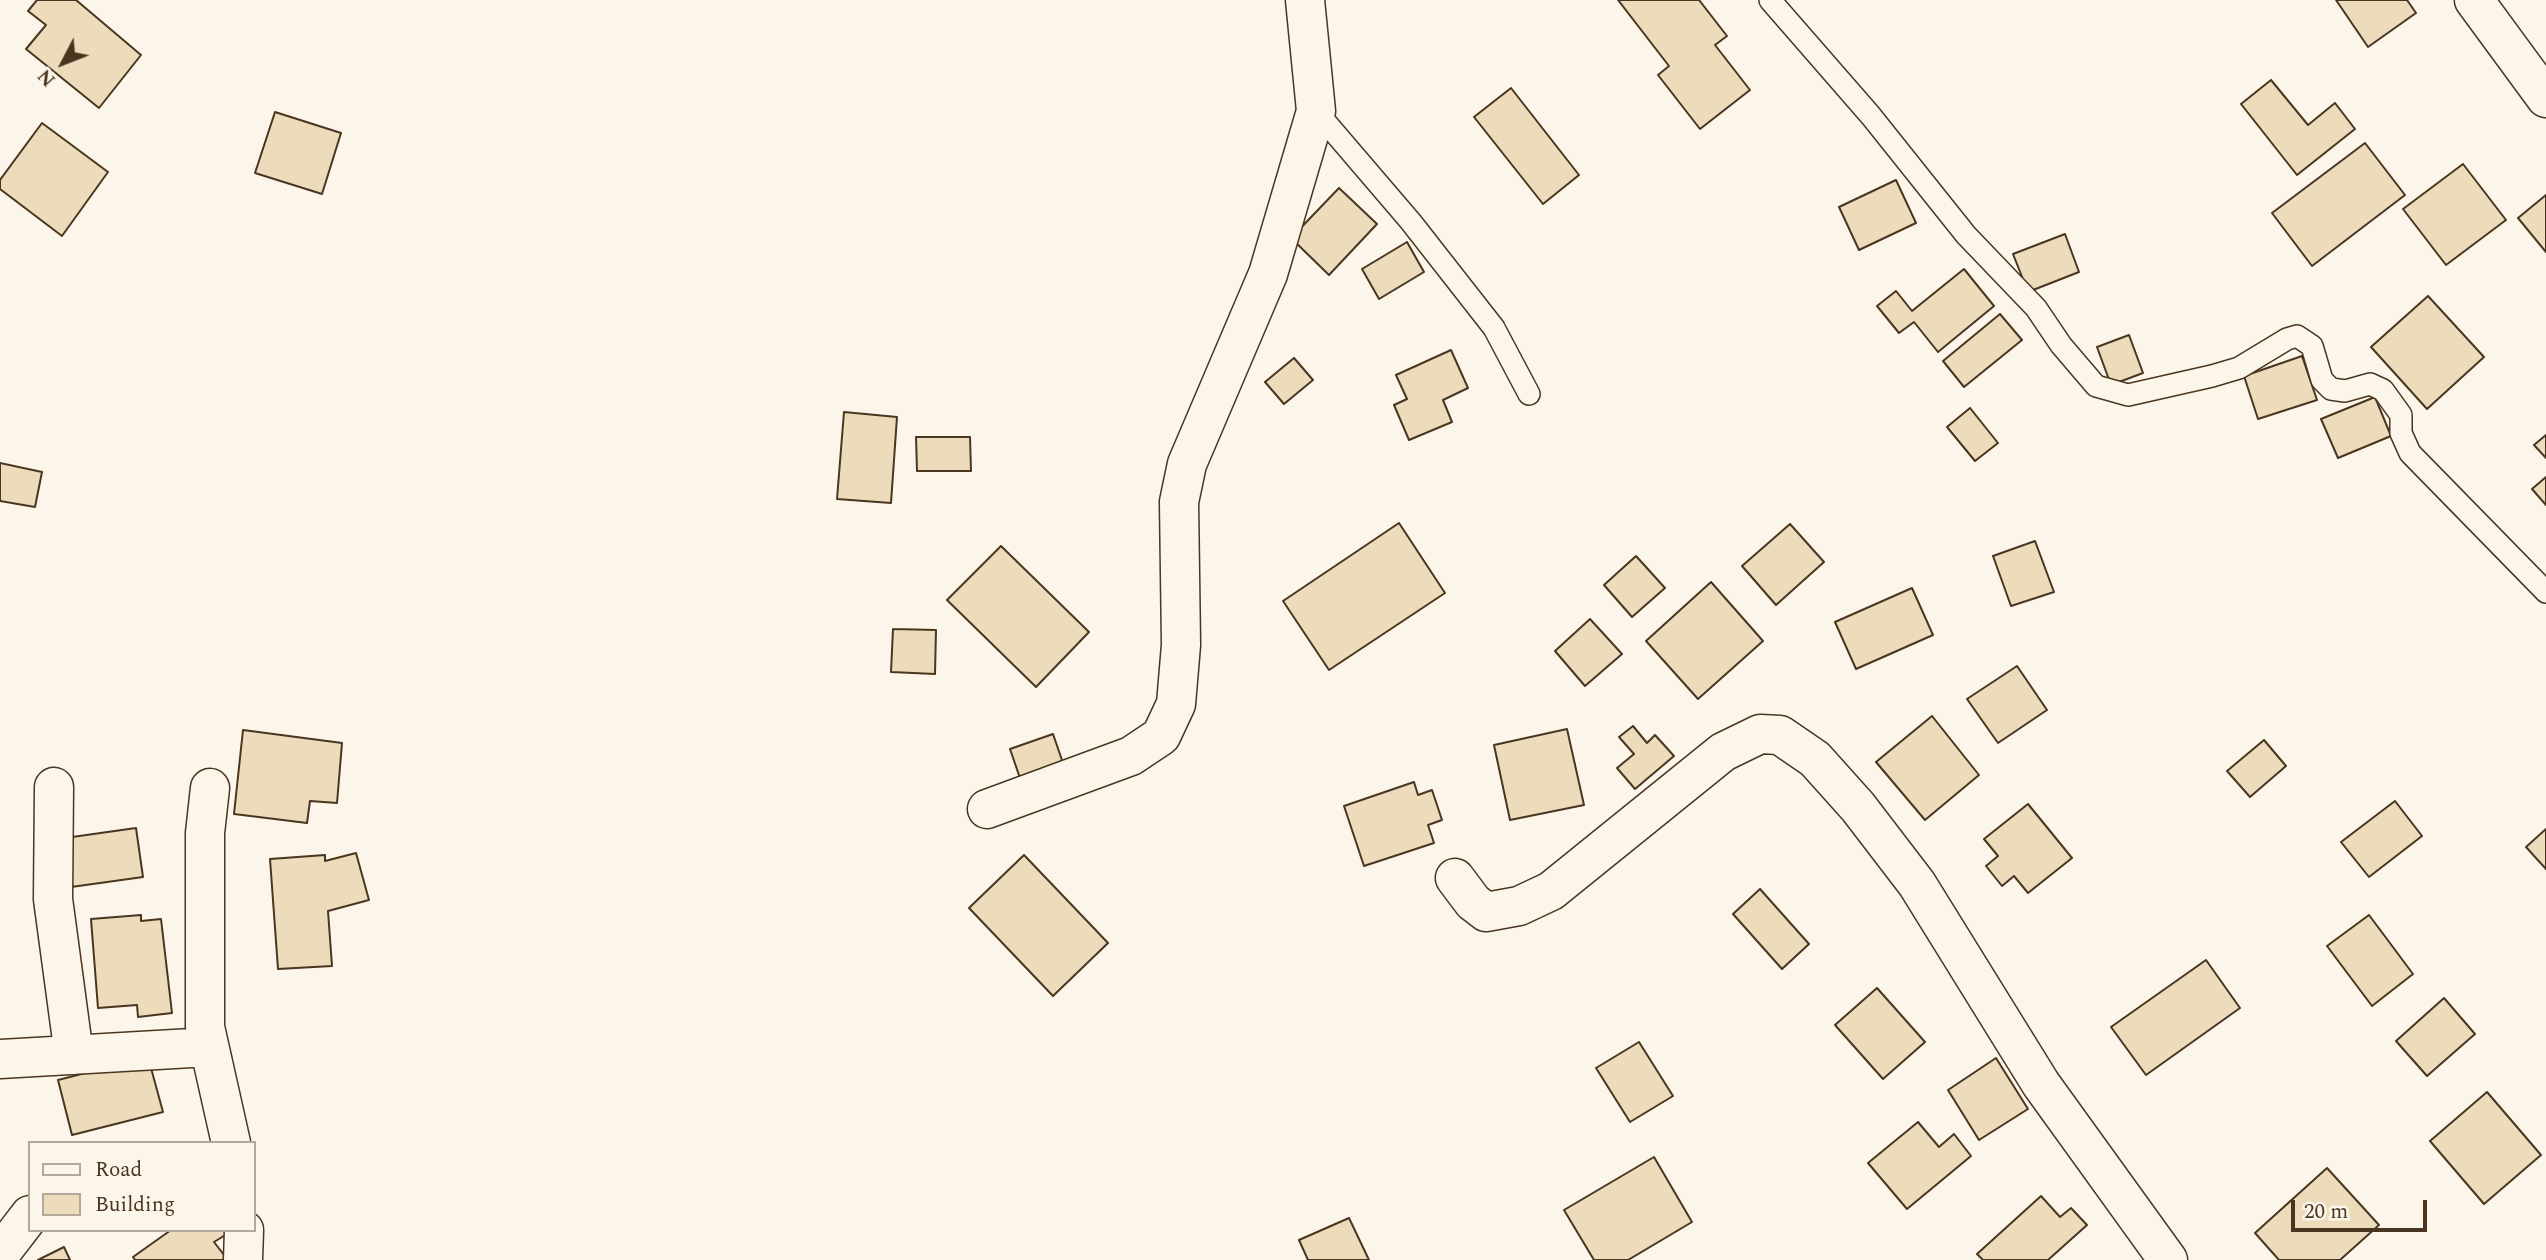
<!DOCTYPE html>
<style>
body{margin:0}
#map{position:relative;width:2546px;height:1260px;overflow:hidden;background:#fbf6e9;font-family:Spectral,serif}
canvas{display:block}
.legend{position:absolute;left:28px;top:1141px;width:228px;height:91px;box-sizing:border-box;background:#fbf6e9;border:2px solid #b4a999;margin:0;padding:9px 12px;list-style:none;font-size:21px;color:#4a3520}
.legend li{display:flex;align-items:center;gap:14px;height:35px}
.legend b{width:35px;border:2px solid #b4a999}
.north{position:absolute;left:28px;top:28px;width:70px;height:70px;-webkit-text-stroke:5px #fbf6e9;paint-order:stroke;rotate:228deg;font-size:19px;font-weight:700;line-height:28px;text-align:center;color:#4a3520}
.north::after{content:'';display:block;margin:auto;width:24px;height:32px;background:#4a3520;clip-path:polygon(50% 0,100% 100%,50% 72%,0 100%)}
.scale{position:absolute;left:2291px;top:1200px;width:136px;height:32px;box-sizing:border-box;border:4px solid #4a3520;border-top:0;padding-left:9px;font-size:21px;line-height:24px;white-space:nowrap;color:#4a3520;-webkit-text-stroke:5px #fbf6e9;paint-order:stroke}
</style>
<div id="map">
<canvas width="2546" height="1260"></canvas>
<ul class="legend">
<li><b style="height:9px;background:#fbf6e9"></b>Road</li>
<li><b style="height:19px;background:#ecdcbc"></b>Building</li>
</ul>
<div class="north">N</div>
<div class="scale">20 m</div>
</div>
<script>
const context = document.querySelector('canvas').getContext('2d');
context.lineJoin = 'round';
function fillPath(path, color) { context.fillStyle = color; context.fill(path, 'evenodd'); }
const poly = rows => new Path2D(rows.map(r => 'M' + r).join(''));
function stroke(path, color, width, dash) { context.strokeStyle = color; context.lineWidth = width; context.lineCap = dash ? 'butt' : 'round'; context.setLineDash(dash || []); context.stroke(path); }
const building = poly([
 [37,0,76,0,141,55,99,108,26,49,46,25,28,11,37,0],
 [1618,0,1699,0,1727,36,1715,45,1750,90,1700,129,1658,75,1669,66,1618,0],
 [2336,0,2407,0,2416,13,2368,47,2336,0],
 [2271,80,2308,125,2335,103,2355,129,2297,175,2241,104,2271,80],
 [1511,88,1579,175,1543,204,1474,117,1511,88],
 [275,112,341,133,322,194,255,173,275,112],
 [42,123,108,172,62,236,0,189,0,180,42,123],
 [2365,143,2405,195,2312,266,2272,213,2365,143],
 [2463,164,2506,220,2446,265,2403,209,2463,164],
 [1896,180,1916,223,1859,250,1839,207,1896,180],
 [1339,188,1377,224,1329,275,1291,238,1339,188],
 [2546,195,2546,252,2518,218,2546,195],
 [2065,234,2079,272,2028,292,2013,254,2065,234],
 [1407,242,1424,272,1379,299,1362,269,1407,242],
 [1964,269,1994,306,1938,352,1914,322,1899,333,1877,306,1896,291,1912,311,1964,269],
 [2428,296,2484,357,2427,409,2371,347,2428,296],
 [2000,314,2022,340,1964,387,1943,361,2000,314],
 [2129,335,2143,373,2111,385,2097,347,2129,335],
 [1451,350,1468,388,1443,400,1452,422,1409,440,1394,405,1407,399,1396,375,1451,350],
 [2302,356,2317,400,2258,419,2244,376,2302,356],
 [1294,358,1313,380,1284,404,1265,382,1294,358],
 [2375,397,2391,436,2338,458,2321,419,2375,397],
 [1970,408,1998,443,1975,461,1947,427,1970,408],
 [844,412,897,417,891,503,837,499,844,412],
 [2546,435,2546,458,2534,445,2546,435],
 [916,437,970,437,971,471,917,471,916,437],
 [0,463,42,472,35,507,0,501,0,463],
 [2546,477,2546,505,2532,489,2546,477],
 [1399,523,1445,593,1329,670,1283,601,1399,523],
 [1790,524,1824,562,1776,605,1742,566,1790,524],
 [2035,541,2054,592,2011,606,1993,556,2035,541],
 [1001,546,1089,632,1036,687,947,600,1001,546],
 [1636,556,1665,588,1632,617,1604,585,1636,556],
 [1711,582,1763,641,1698,699,1646,641,1711,582],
 [1912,588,1933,635,1856,669,1835,622,1912,588],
 [1590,619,1622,654,1585,686,1555,651,1590,619],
 [893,629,936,630,935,674,891,672,893,629],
 [2017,666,2047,710,1998,743,1967,699,2017,666],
 [1932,716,1979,775,1925,820,1876,762,1932,716],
 [1633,726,1647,743,1655,735,1674,756,1635,789,1617,768,1634,754,1619,737,1633,726],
 [1567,729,1584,805,1510,820,1494,745,1567,729],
 [243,730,342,743,337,803,310,801,307,823,234,814,243,730],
 [1053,734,1064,766,1021,781,1010,749,1053,734],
 [2264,740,2286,766,2250,797,2227,771,2264,740],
 [1414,782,1418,795,1432,790,1442,820,1428,825,1434,843,1364,866,1344,806,1414,782],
 [2395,801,2422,836,2369,877,2341,842,2395,801],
 [2028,804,2072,858,2028,893,2014,876,2002,886,1986,866,1998,856,1984,839,2028,804],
 [136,828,143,877,64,888,58,839,136,828],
 [2546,829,2546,869,2526,847,2546,829],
 [356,853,369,900,328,911,332,966,278,969,270,859,325,855,325,861,356,853],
 [1024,855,1108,943,1053,996,969,908,1024,855],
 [1760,889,1809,944,1782,969,1733,914,1760,889],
 [141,915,141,921,161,919,172,1013,138,1017,137,1005,98,1008,91,919,141,915],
 [2369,915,2413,974,2372,1006,2327,946,2369,915],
 [2206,960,2240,1008,2146,1075,2111,1027,2206,960],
 [1877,988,1925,1042,1883,1079,1835,1025,1877,988],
 [2444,998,2475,1034,2427,1076,2396,1041,2444,998],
 [1639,1042,1673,1096,1630,1122,1596,1068,1639,1042],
 [148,1057,163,1112,72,1135,58,1080,148,1057],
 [1996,1058,2028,1109,1979,1140,1948,1090,1996,1058],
 [2487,1092,2541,1155,2484,1204,2430,1141,2487,1092],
 [1918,1122,1939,1147,1954,1134,1971,1156,1907,1209,1868,1163,1918,1122],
 [1654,1157,1692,1222,1628,1260,1594,1260,1564,1210,1654,1157],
 [2327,1168,2379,1225,2340,1260,2279,1260,2255,1233,2327,1168],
 [2041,1196,2060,1217,2071,1208,2087,1225,2048,1260,1983,1260,1977,1254,2041,1196],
 [1349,1218,1369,1260,1308,1260,1299,1240,1349,1218],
 [171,1230,224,1230,227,1234,214,1242,228,1260,135,1260,133,1257,171,1230],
 [64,1247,70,1260,38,1260,64,1247]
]);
fillPath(building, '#ecdcbc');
stroke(building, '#4a3520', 2);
const lane = poly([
 [1770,0,1871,116,1966,235,2036,308,2061,345,2096,386,2128,395,2212,376,2239,368,2287,339,2297,336,2312,346,2322,380,2331,389,2345,391,2370,384,2383,390,2401,415,2401,433,2410,453,2546,592],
 [1316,111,1411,222,1494,328,1529,394]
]);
const street = poly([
 [2474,0,2546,98],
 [54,787,53,899,74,1055],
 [210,788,205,833,205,1027,231,1143],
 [987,809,1131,756,1161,736,1176,704,1181,645,1179,502,1187,464,1268,274,1316,111,1305,0],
 [1455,878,1473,902,1486,912,1519,906,1551,891,1723,752,1760,734,1780,735,1815,759,1858,807,1917,884,2041,1084,2168,1260],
 [0,1059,209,1047],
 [0,1254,30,1215],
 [243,1260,244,1230]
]);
stroke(lane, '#4a3520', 24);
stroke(street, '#4a3520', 41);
stroke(lane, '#fbf6e9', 21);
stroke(street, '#fbf6e9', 38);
</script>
